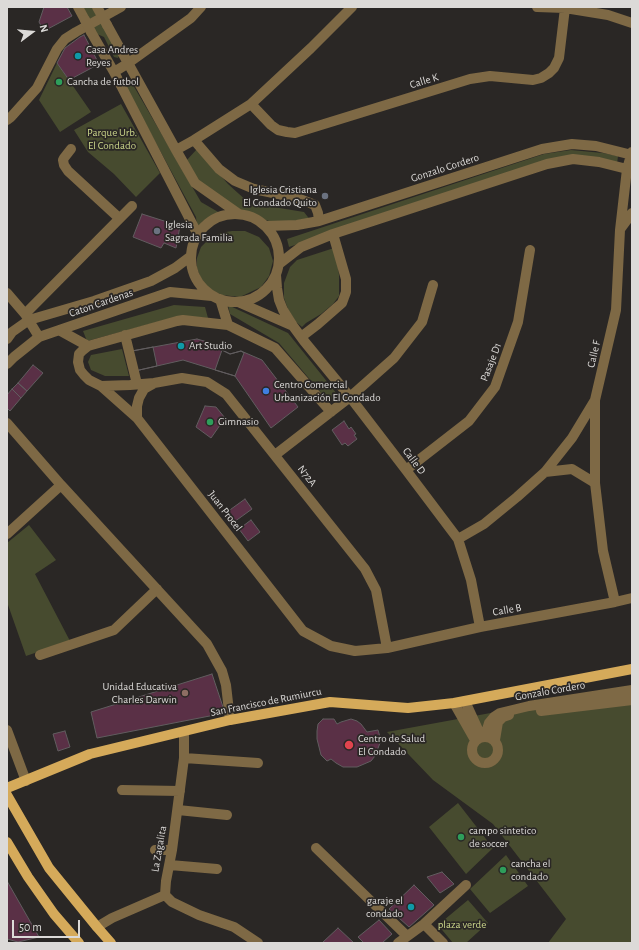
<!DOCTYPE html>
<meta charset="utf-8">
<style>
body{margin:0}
#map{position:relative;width:639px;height:950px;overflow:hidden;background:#2a2725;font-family:"Alegreya Sans",sans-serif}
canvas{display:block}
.frame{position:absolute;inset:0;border:8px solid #dcdad8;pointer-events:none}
.north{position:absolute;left:12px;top:12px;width:40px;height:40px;-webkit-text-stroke:3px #2a2725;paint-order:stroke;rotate:74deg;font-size:11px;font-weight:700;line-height:16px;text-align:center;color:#dcdad8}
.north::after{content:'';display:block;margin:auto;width:14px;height:18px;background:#dcdad8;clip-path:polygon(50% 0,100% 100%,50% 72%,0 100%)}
.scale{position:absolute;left:12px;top:920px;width:68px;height:18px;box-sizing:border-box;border:2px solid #dcdad8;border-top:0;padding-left:5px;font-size:12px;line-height:14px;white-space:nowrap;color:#dcdad8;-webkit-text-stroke:3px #2a2725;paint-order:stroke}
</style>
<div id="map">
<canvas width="639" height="950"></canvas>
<div class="frame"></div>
<div class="north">N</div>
<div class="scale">50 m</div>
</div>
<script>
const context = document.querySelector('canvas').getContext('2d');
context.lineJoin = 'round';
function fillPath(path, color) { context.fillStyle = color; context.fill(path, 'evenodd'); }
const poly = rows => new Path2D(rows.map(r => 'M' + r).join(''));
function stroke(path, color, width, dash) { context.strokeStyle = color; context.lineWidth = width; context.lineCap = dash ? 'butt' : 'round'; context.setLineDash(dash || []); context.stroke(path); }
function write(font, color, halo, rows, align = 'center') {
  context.font = font + ' "Alegreya Sans",sans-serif'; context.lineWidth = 3.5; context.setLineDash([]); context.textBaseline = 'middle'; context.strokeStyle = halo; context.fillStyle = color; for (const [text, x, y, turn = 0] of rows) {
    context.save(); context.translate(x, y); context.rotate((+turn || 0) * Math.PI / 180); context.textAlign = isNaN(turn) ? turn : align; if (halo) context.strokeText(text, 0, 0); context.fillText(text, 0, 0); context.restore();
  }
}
fillPath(poly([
 [83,7,94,7,119,55,118,58,114,57,104,37,97,34],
 [57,63,91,112,60,132,39,100],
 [129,78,201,202,220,213,203,221,197,227,196,217,124,84],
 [121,104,160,173,136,197,114,174,88,152,74,130],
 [197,149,228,184,249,203,304,212,311,221,269,221,240,212,198,180,186,161],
 [571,150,603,153,618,156,617,164,546,161,289,247,287,239,544,154],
 [232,231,245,231,259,237,269,248,273,261,269,276,261,287,240,297,222,295,209,289,201,279,197,268,197,258,201,247,208,240,220,233],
 [334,248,337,259,339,275,339,296,333,304,321,314,306,323,302,327,296,322,293,317,288,309,284,298,284,283,290,267,297,260],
 [174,305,205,307,208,318,180,316,87,341,83,331],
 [228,305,288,333,337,394,329,402,279,343,230,314],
 [122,349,129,376,105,376,91,370,88,362,91,355],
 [29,525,56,560,35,574,70,641,26,656,7,602,7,543],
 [632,687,632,943,548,943,566,919,493,824,433,780,387,732],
 [458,803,493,848,466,874,429,827],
 [506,855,528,886,490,913,470,889],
 [468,900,488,923,466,943,453,943,438,925]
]), '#474b2f');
const building = poly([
 [44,7,67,7,72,16,44,31,39,22,44,7],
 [84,35,99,64,69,80,57,63,65,48,80,37,84,35],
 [142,214,180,226,176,248,164,243,161,248,133,237,142,214],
 [197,339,218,345,222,350,230,354,241,351,262,360,298,407,271,428,235,376,183,360,135,371,132,351,197,339],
 [153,347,157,366,135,371,132,351,153,347],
 [222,350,230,354,241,351,244,353,235,376,215,370,222,350],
 [33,365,43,373,27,391,18,383,33,365],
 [18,383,27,391,21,398,12,389,18,383],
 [12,389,21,398,10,411,7,408,7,395,12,389],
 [205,406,216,407,225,418,211,438,196,427,205,406],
 [344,421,349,429,351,427,356,434,354,435,357,439,348,446,345,443,342,445,332,430,344,421],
 [245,499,252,509,234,522,227,512,245,499],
 [251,520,260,532,248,541,239,529,251,520],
 [212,674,225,713,97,738,91,712,212,674],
 [323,719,334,719,337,724,341,722,351,719,357,721,361,724,367,732,378,730,380,737,380,743,375,756,371,761,357,767,343,767,336,763,331,759,327,761,321,755,317,739,317,731,318,724,323,719],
 [65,731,70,747,58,751,53,734,65,731],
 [442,872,454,884,440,893,427,877,442,872],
 [7,881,39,937,18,942,7,939,7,881],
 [414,885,434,905,409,927,389,909,414,885],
 [379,920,392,934,382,943,364,943,358,937,379,920],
 [338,928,354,943,322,943,338,928]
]);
fillPath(building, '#5a3046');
stroke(building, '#615d5f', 1);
stroke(poly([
 [78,7,85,20],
 [537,7,565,8,608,15,632,23],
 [107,25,176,150,195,183,239,214],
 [91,32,114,72,198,235],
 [114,72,127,64,191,18,201,7],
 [251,104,271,125,278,130,287,132,295,133,470,79,490,76,533,80,541,78,549,73,554,68,559,58,565,8],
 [7,120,11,117,37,88,57,49,65,39,76,32,121,7],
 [194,140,219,169,235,181,254,189,297,198,315,205,318,213,319,221],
 [71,149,64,158,63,160,64,165,68,171,119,218],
 [176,150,194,140,251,104,311,48,352,7],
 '191 258a44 44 0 1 1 88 0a44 44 0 1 1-88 0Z',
 [266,226,297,225,319,221,542,149,572,144,596,146,632,155],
 [621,228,632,213],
 [279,264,301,247,333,234,547,164,573,159,599,162,627,169,631,172],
 [276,275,277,288,279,300,283,310,293,326,304,341,350,397,406,470,458,539,471,580,480,627],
 [7,293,25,314,39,337],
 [220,299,228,325],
 [238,302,293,326],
 [25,314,132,206],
 [59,330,88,346],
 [125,335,137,384],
 [301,337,318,324,342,303,346,292,346,279,333,234],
 [7,339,12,332,29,320,94,301,151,281,175,268,191,256],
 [7,364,14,357,39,337,170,292,212,296],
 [101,386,130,385,154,383,182,378,207,382,226,394,365,569,376,590,387,648],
 [331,412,275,348,228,325,183,320,177,321,88,346,83,350,79,354,78,362,80,370,84,375,89,380,101,386,137,418,303,631,331,646,355,651,387,648,480,627,615,602,632,598],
 [137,418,137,406,139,398,144,389,153,384],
 [7,423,61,485,207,644,222,671,226,685,230,720],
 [275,455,350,397,394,358,422,322,433,285],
 [406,470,469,421,495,387,518,322,530,250],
 [545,472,572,469,595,483],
 [7,534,61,485],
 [458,539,484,524,517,497,545,472,572,438,595,400],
 [615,602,603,551,595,483,595,400,616,310,620,230,627,169,632,152],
 [40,655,114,630,157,589],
 [465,701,481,736],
 [454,703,475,740],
 [541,711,632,700],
 [7,730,26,781],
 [485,736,489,723,494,717,500,713,529,706,632,690],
 '472 750a13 13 0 1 1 26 0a13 13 0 1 1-26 0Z',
 [495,740,498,722,503,717,509,715],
 [184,758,258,763],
 [122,790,180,791],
 [178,810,227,815],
 [316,848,407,936],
 [155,850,172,850],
 [170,865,217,869],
 [165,895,166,881,172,850,184,758,184,732],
 [165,895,172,902,199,915,234,927,258,943],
 [424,924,443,943],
 [97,927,112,918,165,895],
 [398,943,424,924,466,885]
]), '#7e6945', 10);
stroke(poly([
 [7,788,90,754,230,720,330,702,408,708,454,703,632,669],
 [7,795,49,868,97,927,111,943],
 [7,842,28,877,54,914,79,943]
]), '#d5aa5a', 10);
stroke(poly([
 [97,7,107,25],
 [85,20,91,32]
]), '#7e6945', 10);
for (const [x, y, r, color] of [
 [78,56,4,"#0f9aa8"],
 [59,82,4,"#2e9e5b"],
 [325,196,4,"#6b7280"],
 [157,231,4,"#6b7280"],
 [181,346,4,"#0f9aa8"],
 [266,391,4,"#3f7fe0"],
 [210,422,4,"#2e9e5b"],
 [185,693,4,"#8d6e63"],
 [349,745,5,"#e0444e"],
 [461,837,4,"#2e9e5b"],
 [503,870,4,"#2e9e5b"],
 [411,907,4,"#0f9aa8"]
]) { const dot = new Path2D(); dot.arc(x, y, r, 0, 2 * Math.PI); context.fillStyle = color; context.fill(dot); stroke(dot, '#2a2725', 1.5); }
write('11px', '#dcdad8', '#2a2725', [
 ["Casa Andres",86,50],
 ["Reyes",86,63],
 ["Cancha de futbol",67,82],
 ["Iglesia Cristiana",317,190,"right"],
 ["El Condado Quito",317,203,"right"],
 ["Iglesia",165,225],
 ["Sagrada Familia",165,238],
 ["Art Studio",189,346],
 ["Centro Comercial",274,385],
 ["Urbanización El Condado",274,398],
 ["Gimnasio",218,422],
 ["Unidad Educativa",177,687,"right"],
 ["Charles Darwin",177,700,"right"],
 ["Centro de Salud",358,739],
 ["El Condado",358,752],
 ["campo sintetico",469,831],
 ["de soccer",469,844],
 ["cancha el",511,864],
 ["condado",511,877],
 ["garaje el",403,901,"right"],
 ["condado",403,914,"right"]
], 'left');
write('11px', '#dcdad8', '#2a2725', [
 ["Calle K",424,81,-17],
 ["Gonzalo Cordero",445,168,-18],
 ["Caton Cardenas",101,303,-19],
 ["Calle F",594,354,-77],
 ["Pasaje D1",491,362,-69],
 ["Calle D",414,461,53],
 ["N72A",307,476,52],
 ["Juan Procel",225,511,52],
 ["Calle B",507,610,-10],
 ["Gonzalo Cordero",550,691,-10],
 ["San Francisco de Rumiurcu",266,702,-11],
 ["La Zagalita",159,849,-80]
]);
write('11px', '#cbd68a', '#2a2725', [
 ["Parque Urb.",112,133],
 ["El Condado",112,146],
 ["plaza verde",462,925]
]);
</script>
